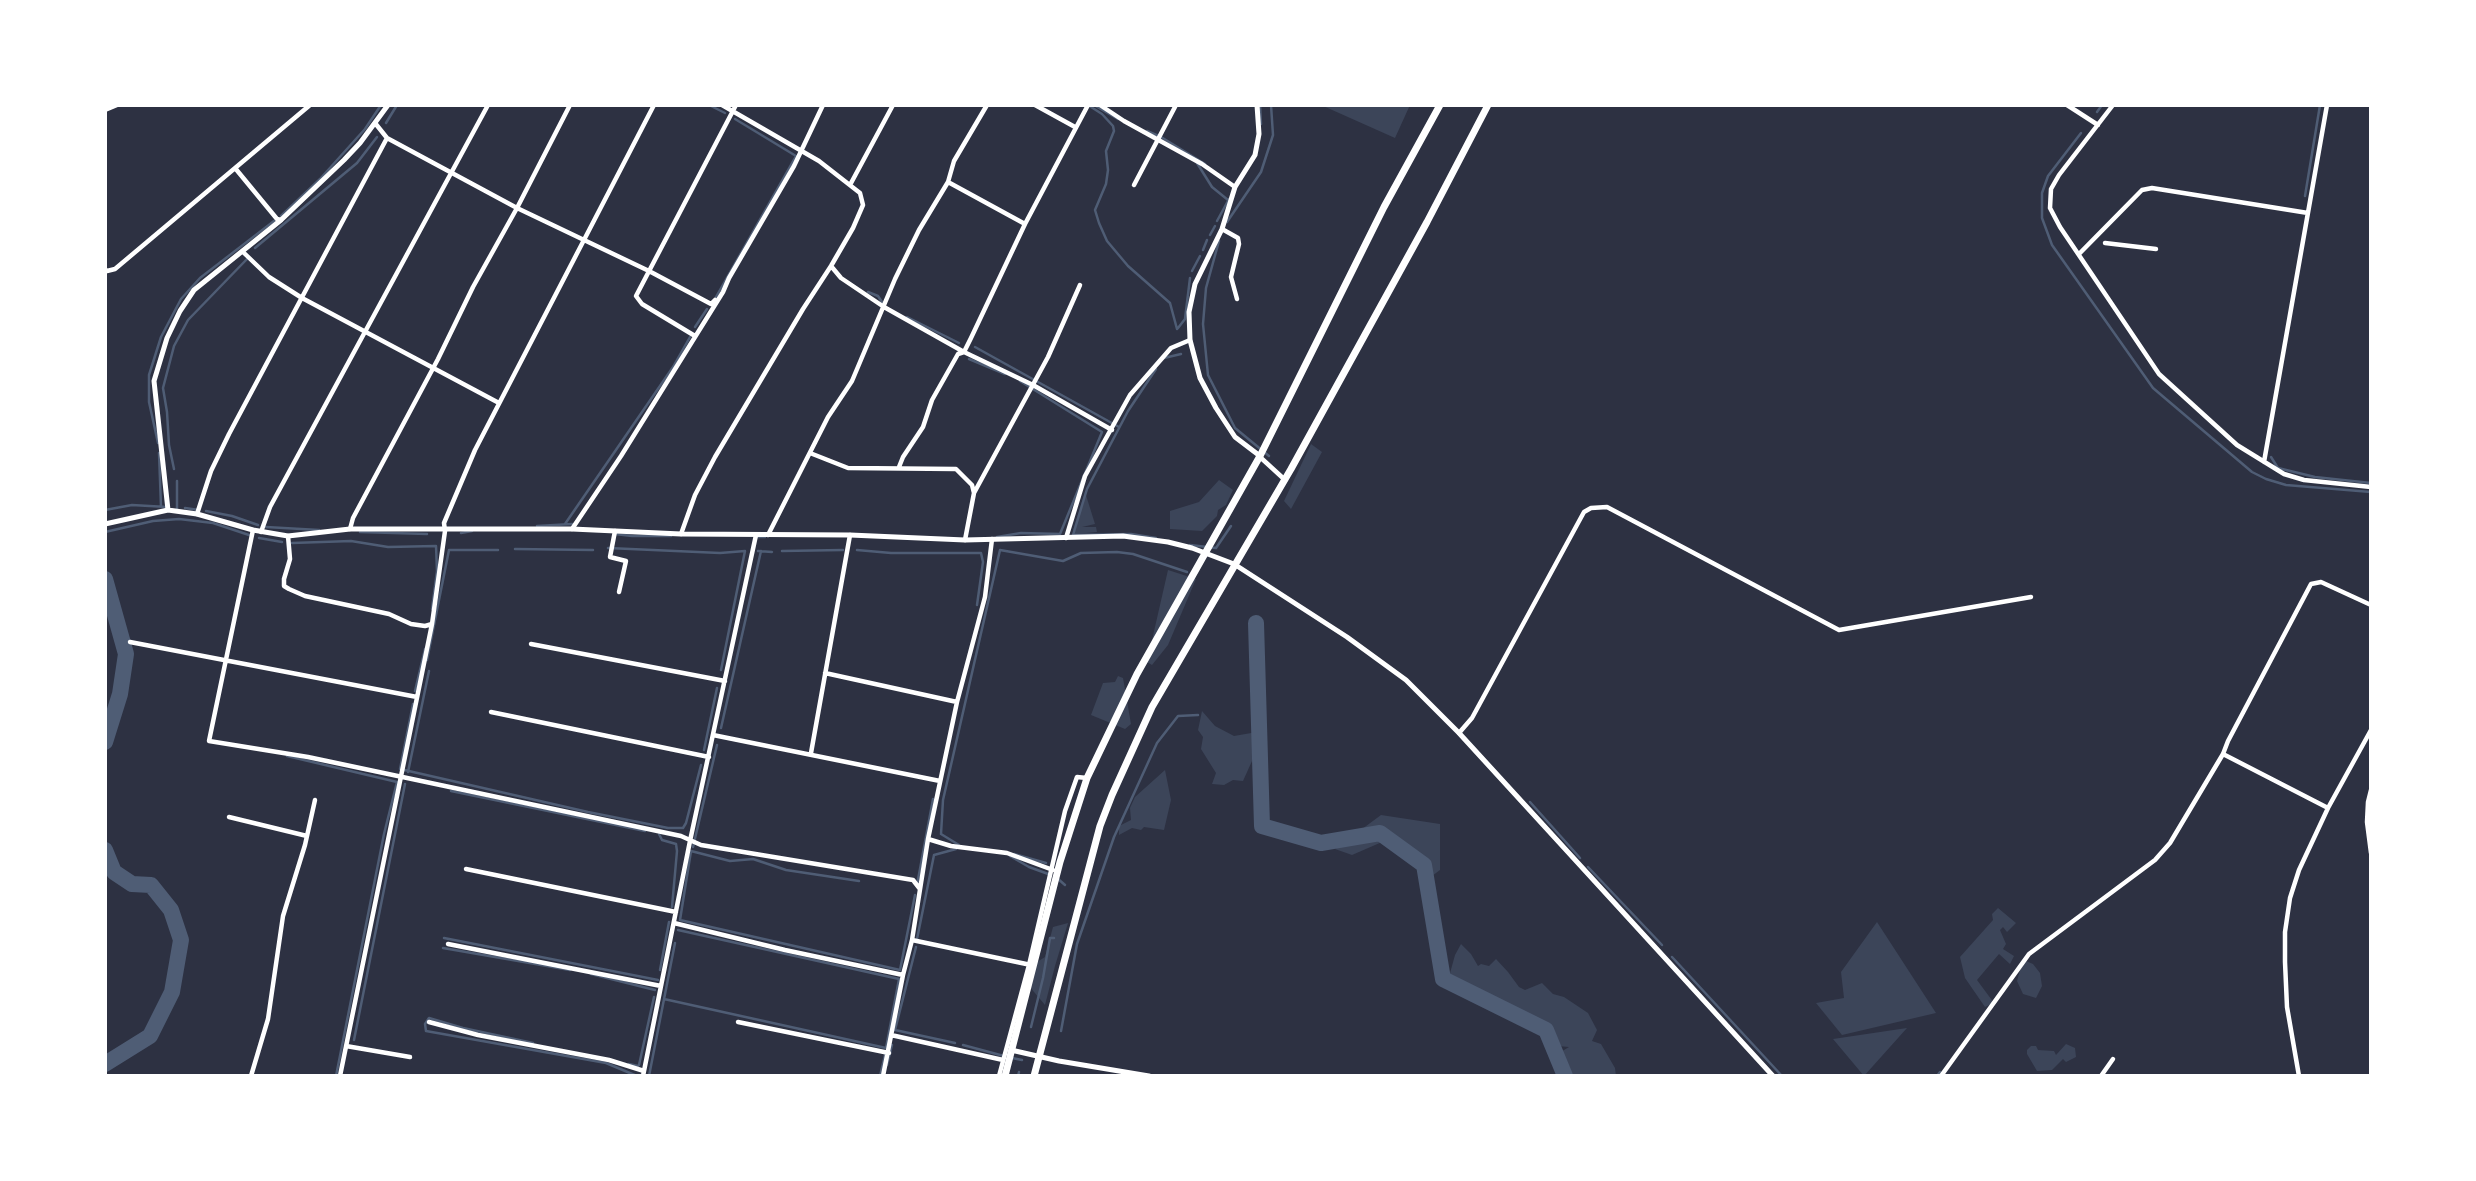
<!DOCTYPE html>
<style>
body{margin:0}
#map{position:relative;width:2476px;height:1181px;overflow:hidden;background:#2d3142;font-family:"Space Grotesk",sans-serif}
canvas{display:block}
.frame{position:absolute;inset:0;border:107px solid #fff;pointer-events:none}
</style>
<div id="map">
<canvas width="2476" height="1181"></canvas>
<div class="frame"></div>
</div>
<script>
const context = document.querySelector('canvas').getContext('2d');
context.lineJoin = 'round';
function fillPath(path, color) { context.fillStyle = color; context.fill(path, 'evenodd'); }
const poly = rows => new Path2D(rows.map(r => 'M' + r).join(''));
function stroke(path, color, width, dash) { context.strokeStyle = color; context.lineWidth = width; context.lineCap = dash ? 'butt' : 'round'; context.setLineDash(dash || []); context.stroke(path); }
fillPath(poly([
 [1321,105,1410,105,1395,138],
 [1311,444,1322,452,1291,509,1284,501],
 [1219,480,1233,490,1226,505,1218,510,1217,516,1202,531,1170,529,1170,511,1199,502],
 [1085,492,1095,524,1082,527,1096,527,1097,532,1075,534,1073,530],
 [1168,570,1196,579,1168,645,1152,665,1147,662],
 [1118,676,1123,678,1131,724,1125,729,1091,715,1103,683,1115,682],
 [1202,711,1215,726,1234,736,1257,732,1252,761,1243,781,1233,780,1224,785,1212,784,1216,773,1201,749,1203,737,1198,730],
 [1165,770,1171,800,1164,830,1144,827,1141,830,1132,828,1119,835,1119,826,1131,820,1130,808,1135,797],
 [1381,815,1440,824,1440,870,1420,885,1419,868,1382,842,1352,855,1335,849],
 [1998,908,2016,923,2007,932,2003,927,2000,930,2006,944,2003,949,2014,956,2010,964,1999,954,1977,980,1994,1003,1985,1007,1965,978,1960,957,1993,920,1992,914],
 [1877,922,1936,1013,1842,1035,1816,1003,1844,998,1841,972],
 [1068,923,1055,966,1045,1005,1029,986,1037,962,1045,957,1053,927],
 [1461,944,1471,954,1478,966,1481,964,1489,966,1496,959,1508,972,1519,987,1525,990,1542,983,1553,994,1564,997,1588,1013,1597,1030,1592,1041,1601,1044,1615,1068,1616,1076,1560,1076,1554,1056,1569,1047,1547,1045,1543,1034,1447,984,1455,955],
 [2026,961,2033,964,2040,973,2042,986,2036,998,2023,994,2017,981,2020,970],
 [1907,1028,1864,1076,1833,1039],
 [2066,1044,2075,1048,2076,1057,2066,1062,2063,1059,2052,1070,2037,1071,2027,1054,2027,1050,2031,1046,2036,1046,2038,1050,2054,1051,2056,1055]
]), '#3c4559');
stroke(poly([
 [709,105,725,113],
 [1088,105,1102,114,1113,126,1114,131,1106,151,1108,170,1106,184,1095,210,1099,223,1107,241,1128,266,1170,303,1177,329],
 [1094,105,1118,119],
 [1260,105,1261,124],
 [2097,112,2102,105],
 [386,123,397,105],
 [1147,131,1161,137,1205,164],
 [2081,133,2048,176,2042,193,2042,218,2052,245,2153,388,2252,472,2266,479,2286,485,2371,492],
 [1197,163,1212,187,1228,200],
 [2305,196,2320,105],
 [281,216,320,179,365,129,381,105],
 [1217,221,1229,199],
 [1227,222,1261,172,1273,135,1271,105],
 [1210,235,1215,226],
 [1219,241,1206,288,1203,324,1208,375,1235,428,1269,456],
 [255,248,357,163,377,137],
 [1203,250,1207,240],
 [1192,271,1200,256],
 [868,292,878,296,882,302],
 [716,297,796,156,735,119],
 [907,317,959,343],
 [695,327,707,309],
 [1178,328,1185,319,1190,278],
 [975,347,1119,427],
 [1164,358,1181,354],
 [969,359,1005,374],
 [158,443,149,402,149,375,161,337,181,299,200,278,274,221],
 [159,453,161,507],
 [2271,457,2278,468,2315,477,2371,483],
 [174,469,169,445,167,412,163,388,174,346,188,320,247,259],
 [177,481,177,509],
 [185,508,199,510],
 [105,510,132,505,167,507],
 [206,511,232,516,258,525],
 [565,524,673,367,690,337],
 [537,526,572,524],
 [266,527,319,530],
 [105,532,153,521,179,519,213,523,249,535],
 [360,532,427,534],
 [461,533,472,531],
 [615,534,632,536,671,536],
 [756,537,765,537],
 [997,537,1021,533,1060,534,1102,432,1020,381],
 [259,538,282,542],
 [1156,538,1131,534,1073,535,1087,489,1128,411,1156,369],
 [292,543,351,541,388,547,436,546,437,571,432,609],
 [1190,545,1216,548,1231,526],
 [608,548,720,553,745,551,721,670],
 [515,549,593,550],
 [857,550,891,553,981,553,983,562,977,605],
 [758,551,772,552],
 [782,551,843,550],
 [427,660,449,550,498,550],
 [415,691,425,649],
 [413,704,400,769,588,812,668,828,683,828,686,823,701,765],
 [721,728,761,551],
 [704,750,717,688],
 [287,756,397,782,384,834,336,1076],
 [408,772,429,671],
 [451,791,645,831],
 [1530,802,1580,858],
 [659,834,662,840,676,844,677,851,672,907],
 [959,845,941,834,943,800,1000,550,1063,561,1081,553,1117,552,1133,554,1187,572],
 [693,847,717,745],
 [1014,854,1046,863],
 [1010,856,1029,867,1051,875],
 [1588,867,1662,945],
 [1057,878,1065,885],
 [859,881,786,870,753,859,730,861,691,851,680,920,900,970,915,895],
 [917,885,933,799],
 [444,938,658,980],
 [917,939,934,855,956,849],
 [916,947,895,1030,955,1043],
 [443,948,570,970],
 [1672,957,1782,1076],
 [660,970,669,922],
 [591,974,655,990],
 [664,999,886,1048,899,979,678,930],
 [1031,1027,1043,978,1050,938,1054,938],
 [1061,1031,1077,944,1114,837,1157,743,1178,716,1198,715],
 [354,1040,405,784],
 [533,1043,463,1028,429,1018,425,1024,426,1031,606,1063,637,1076],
 [963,1045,1004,1056],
 [1012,1058,1022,1060],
 [629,1064,638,1066],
 [639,1065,654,997],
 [887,1065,892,1045],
 [649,1076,675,943],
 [880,1076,885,1055],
 [1018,1076,1019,1072],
 [1937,1076,1940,1072]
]), '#4f5d75', 2.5);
stroke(poly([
 [105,579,126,654,120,694,105,742],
 [1256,623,1262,826,1321,843,1380,833,1424,865,1443,979,1546,1030,1565,1076],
 [105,850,114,872,132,884,151,885,171,910,181,940,172,992,150,1036,105,1064]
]), '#4f5d75', 16);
stroke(poly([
 [1035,105,1075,127],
 [1100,105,1124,121,1202,164,1235,187],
 [2067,105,2098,125],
 [2113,105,2059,175,2051,189,2050,208,2060,227,2159,374,2237,445,2284,474,2304,480,2371,487],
 [105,110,117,105],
 [375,123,387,138,517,208,649,271,711,304,715,300],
 [235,168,277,219,281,220],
 [948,182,1025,224],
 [850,185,893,105],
 [1134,185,1176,105],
 [1222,229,1238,238,1239,244,1231,277,1237,299],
 [2105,243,2156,249],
 [243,252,269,277,302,298,499,403],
 [2079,254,2142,190,2152,188,2308,213],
 [831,266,841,278,884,307,964,352,1033,385,1112,430],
 [105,269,107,271,115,269,310,105],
 [695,336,642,304,636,296,736,105],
 [810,453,848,468,956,469,972,485,974,493],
 [1260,457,1284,479],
 [2264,462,2327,105],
 [899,467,903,457,923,427,932,400,958,354,964,352,971,338,1025,224,1088,105],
 [197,514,211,471,229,434,387,138],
 [350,529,353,518,438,359,473,287,517,208,570,105],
 [572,529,621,456,723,292,729,278,794,166,823,105],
 [253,530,209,741,308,757,681,836,701,845,913,880,920,889],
 [615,531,610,557,626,561,619,592],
 [261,532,270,507,488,105],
 [681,534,695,495,715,457,803,309,831,266,853,228,863,205,860,193,819,161,722,105],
 [768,535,828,417,852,381,895,279,919,230,948,182,954,161,987,105],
 [288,536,290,559,284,579,284,586,289,589,305,596,389,614,411,624,425,626,432,624],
 [1066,538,1085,476,1130,395,1171,348,1190,340],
 [965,540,974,493,1048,357,1080,285],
 [130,642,417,697],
 [531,644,725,681],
 [825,673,957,702],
 [491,712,709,757],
 [1459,733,1472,718,1584,512,1591,508,1607,507,1839,630,2031,597],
 [713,735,940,781],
 [811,753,850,535],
 [2223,754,2328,808],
 [2371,790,2368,802,2367,822,2371,853],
 [229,817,307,836],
 [928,839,951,846,1007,853,1053,870],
 [466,869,676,912],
 [674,923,785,950,903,975],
 [912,940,1031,965],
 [448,944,661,986],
 [429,1022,478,1035,609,1060,644,1071],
 [738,1022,889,1053],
 [891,1035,1003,1060],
 [346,1046,410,1057],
 [251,1076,268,1019,283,916,305,845,315,800],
 [340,1076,432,624,445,531,444,523,475,450,654,105],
 [643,1076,690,841,756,535],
 [883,1076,903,975,912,940,928,839,957,702,985,597,992,539],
 [999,1076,1029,965,1065,811,1077,777,1087,778],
 [1941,1076,2029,954,2155,860,2170,843,2223,754,2228,741,2311,584,2321,582,2371,605],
 [2101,1076,2113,1059],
 [2299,1076,2287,1007,2285,962,2285,932,2290,898,2299,870,2328,808,2371,730]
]), '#fff', 4.5);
stroke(poly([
 [1257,105,1259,134,1255,155,1235,187,1222,229,1195,284,1189,312,1190,340,1200,378,1216,408,1235,437,1260,456],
 [168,510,154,381,167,338,180,311,194,290,281,220,344,160,360,143,388,105],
 [105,524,168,510,197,514,253,530,288,536,350,529,572,529,681,534,850,535,965,540,1123,536,1168,542,1192,548,1234,564,1347,637,1406,680,1459,733,1773,1076],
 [1011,1050,1059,1061,1149,1076]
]), '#fff', 5);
stroke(poly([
 [1005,1076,1060,862,1087,778,1137,674,1260,456,1384,207,1440,105],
 [1034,1076,1100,826,1112,795,1152,707,1291,469,1427,222,1488,105]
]), '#fff', 7);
</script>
